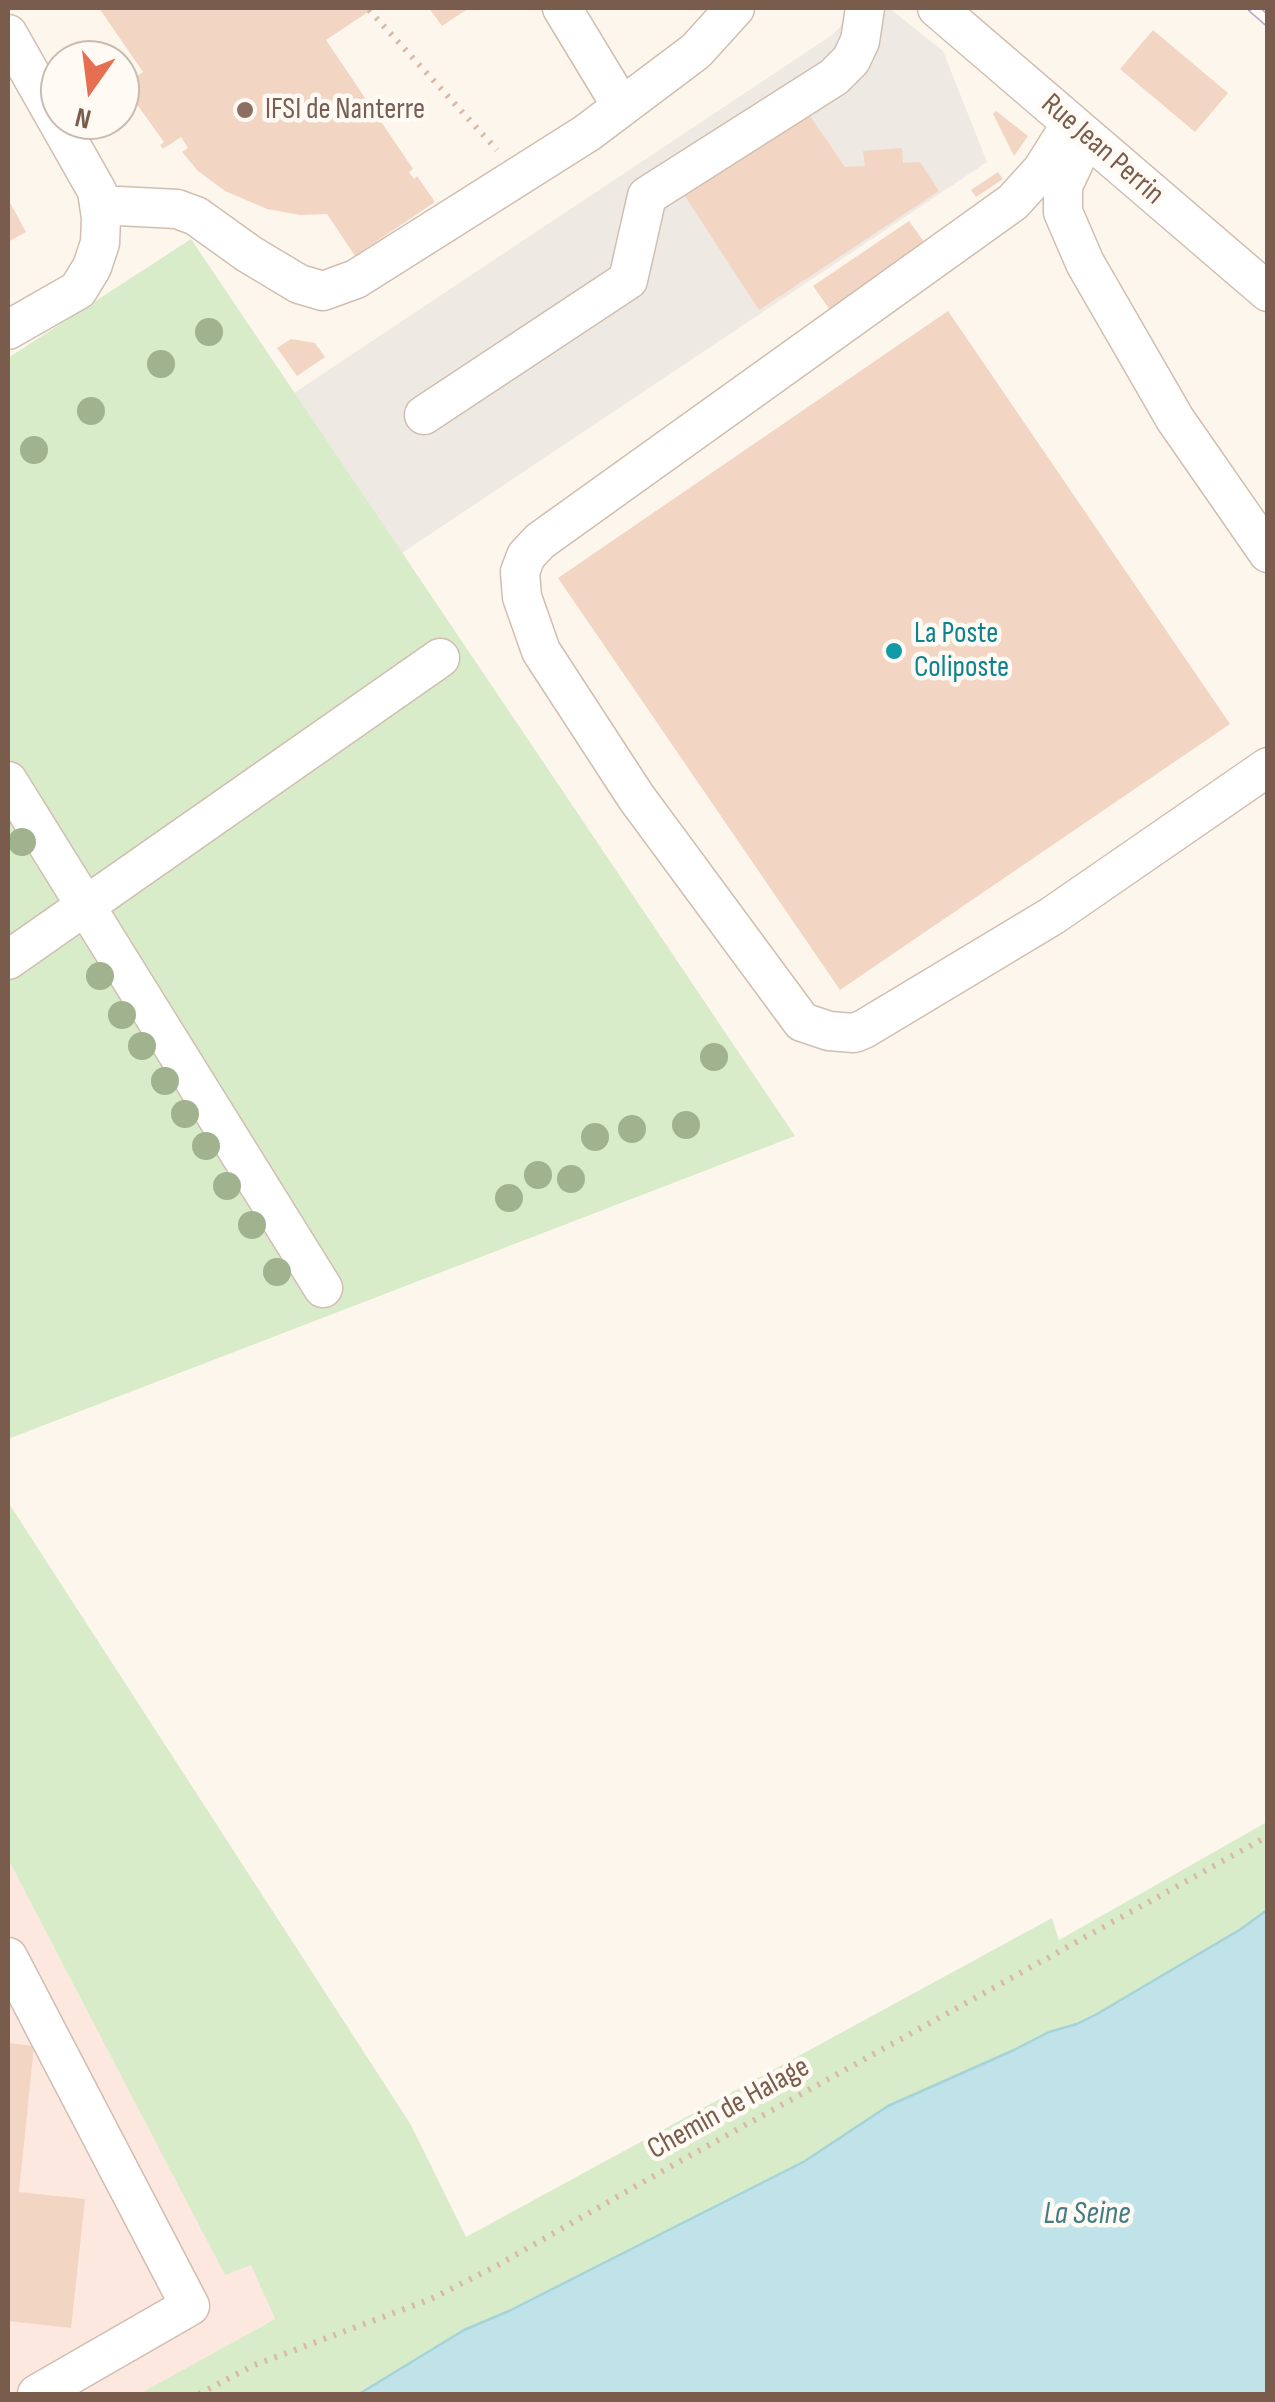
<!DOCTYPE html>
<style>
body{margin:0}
#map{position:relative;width:1275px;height:2402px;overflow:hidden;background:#fdf6ec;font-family:"Sofia Sans Condensed",sans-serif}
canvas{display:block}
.frame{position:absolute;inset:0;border:10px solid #7a5c4d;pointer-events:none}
.north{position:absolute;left:40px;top:40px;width:100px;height:100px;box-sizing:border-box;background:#fffaf3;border:2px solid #cabbb1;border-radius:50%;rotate:194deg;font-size:28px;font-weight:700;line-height:40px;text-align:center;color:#7a5c4d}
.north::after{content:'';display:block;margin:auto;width:35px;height:45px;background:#e76f51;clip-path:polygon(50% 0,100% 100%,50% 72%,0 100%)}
</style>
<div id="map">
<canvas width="1275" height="2402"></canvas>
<div class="frame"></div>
<div class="north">N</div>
</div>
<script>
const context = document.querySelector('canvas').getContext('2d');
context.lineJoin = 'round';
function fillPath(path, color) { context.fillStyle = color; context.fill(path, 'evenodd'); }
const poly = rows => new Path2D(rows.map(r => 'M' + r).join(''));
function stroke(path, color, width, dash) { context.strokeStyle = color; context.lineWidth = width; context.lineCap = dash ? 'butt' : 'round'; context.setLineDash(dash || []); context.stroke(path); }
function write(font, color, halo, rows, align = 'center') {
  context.font = font + ' "Sofia Sans Condensed",sans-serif'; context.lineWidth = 9; context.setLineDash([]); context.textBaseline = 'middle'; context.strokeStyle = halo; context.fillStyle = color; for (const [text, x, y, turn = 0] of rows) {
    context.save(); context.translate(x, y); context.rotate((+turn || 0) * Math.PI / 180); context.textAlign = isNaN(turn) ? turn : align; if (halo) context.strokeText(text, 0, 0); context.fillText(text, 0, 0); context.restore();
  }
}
fillPath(poly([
 [8,1859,225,2274,251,2264,275,2319,139,2394,8,2394]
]), '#fde8e0');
fillPath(poly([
 [848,8,889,8,943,51,987,162,402,553,294,393,832,35,840,27]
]), '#efe9e4');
fillPath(poly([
 [191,239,795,1136,8,1439,8,358],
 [8,1502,411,2125,466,2237,1052,1918,1059,1940,1267,1822,1267,1910,1241,1929,1097,2014,1077,2024,1049,2032,1014,2050,888,2106,805,2161,509,2311,464,2330,359,2394,139,2394,275,2319,251,2265,225,2275,8,1859]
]), '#d8ecc9');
const water = poly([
 [1267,1910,1267,2394,359,2394,464,2330,509,2311,805,2161,888,2106,1014,2050,1049,2032,1077,2024,1097,2014,1241,1929,1267,1910]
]);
fillPath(water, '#bfe3e8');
stroke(water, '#a5d3da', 2.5);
fillPath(poly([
 [99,8,374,8,326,40,413,169,409,172,414,179,417,176,435,202,355,256,327,214,300,215,267,209,225,191,198,171,182,152,188,148,181,137,163,149,160,145,164,142,123,85,143,72],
 [429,8,469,8,442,26],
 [1153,30,1228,93,1195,132,1120,69],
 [806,110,845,167,865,166,863,151,902,148,903,163,920,162,939,191,759,310,683,193],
 [996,111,1028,136,1014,156,993,114],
 [998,172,1003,179,976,197,971,190],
 [8,199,26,232,8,242],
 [909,221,927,246,830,310,813,286],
 [948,311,1230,724,840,990,558,578],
 [291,339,315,343,325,357,297,376,277,348],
 [8,2043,34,2046,19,2192,85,2199,71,2328,8,2321]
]), '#f3d5c3');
const minor = poly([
 [562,8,622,107],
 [937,8,1268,292],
 [8,34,97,191,101,218,100,243,92,267,78,290,8,330],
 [1071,124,1042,170,1013,202,540,541,526,556,520,572,522,597,541,651,636,797,802,1022,829,1031,854,1033,864,1029,1052,916,1268,767],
 [1083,143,1063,186,1063,212,1085,263,1175,419,1268,553],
 [99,205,177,209,196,216,249,254,299,284,323,291,356,279,587,133,696,51,735,8],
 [424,415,628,280,647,196,834,77,851,60,860,41,865,8],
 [8,781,323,1288],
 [8,960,440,658],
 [8,1957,190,2306,37,2394]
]);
stroke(minor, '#d1beb0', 41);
stroke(poly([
 [369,10,497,150],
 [199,2394,252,2366,431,2299,498,2265,673,2165,1268,1836]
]), '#d9b8a5', 6, [2.5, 8]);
stroke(minor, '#fff', 38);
const rail = poly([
 [1253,8,1268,21]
]);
stroke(rail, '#b9a8c9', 11);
stroke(rail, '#fffaf3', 8, [22]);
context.fillStyle = '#a0b28e';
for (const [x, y] of [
 [209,332],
 [161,364],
 [91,411],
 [34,450],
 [22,842],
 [100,976],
 [122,1015],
 [142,1046],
 [714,1057],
 [165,1081],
 [185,1114],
 [686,1125],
 [632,1129],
 [595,1137],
 [206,1146],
 [538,1175],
 [571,1179],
 [227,1186],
 [509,1198],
 [252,1225],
 [277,1272]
]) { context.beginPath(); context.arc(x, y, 14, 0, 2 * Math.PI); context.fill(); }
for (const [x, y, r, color] of [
 [245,110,10,"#8d6e63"],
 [894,651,10,"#0f9aa8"]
]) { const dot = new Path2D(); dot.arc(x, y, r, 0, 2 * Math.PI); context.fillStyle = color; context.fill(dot); stroke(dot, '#fffaf3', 4); }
write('30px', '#785e54', '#fffaf3', [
 ["IFSI de Nanterre",265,110]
], 'left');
write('30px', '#7a5c4d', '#fffaf3', [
 ["Rue Jean Perrin",1102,150,41],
 ["Chemin de Halage",729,2109,-29]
]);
write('30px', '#0d838f', '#fffaf3', [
 ["La Poste",914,634],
 ["Coliposte",914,668]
], 'left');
write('italic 32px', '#437c86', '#fffaf3', [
 ["La Seine",1087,2215]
]);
</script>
